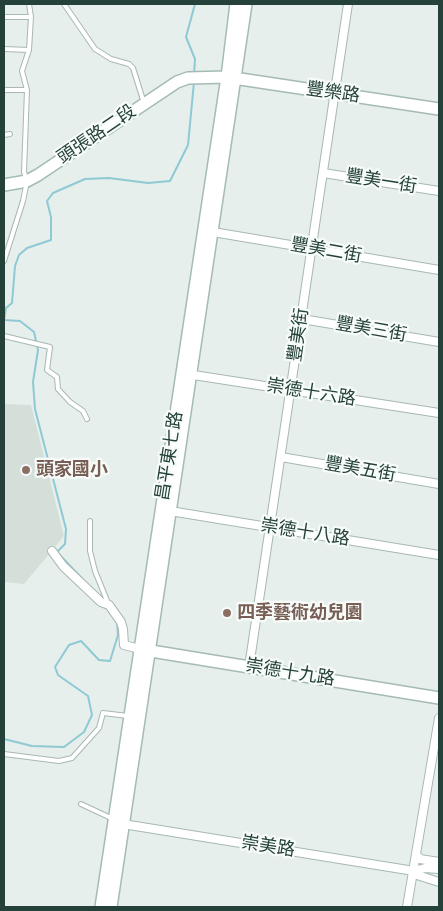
<!DOCTYPE html>
<meta charset="utf-8">
<style>
body{margin:0}
#map{position:relative;width:443px;height:911px;overflow:hidden;background:#e6efeb;font-family:"DM Sans",sans-serif}
canvas{display:block}
.frame{position:absolute;inset:0;border:5px solid #24423a;pointer-events:none}
</style>
<div id="map">
<canvas width="443" height="911"></canvas>
<div class="frame"></div>
</div>
<script>
const context = document.querySelector('canvas').getContext('2d');
context.lineJoin = 'round';
function fillPath(path, color) { context.fillStyle = color; context.fill(path, 'evenodd'); }
const poly = rows => new Path2D(rows.map(r => 'M' + r).join(''));
function stroke(path, color, width, dash) { context.strokeStyle = color; context.lineWidth = width; context.lineCap = dash ? 'butt' : 'round'; context.setLineDash(dash || []); context.stroke(path); }
function write(font, color, halo, rows, align = 'center') {
  context.font = font + ' "DM Sans","Noto Sans TC",sans-serif'; context.lineWidth = 4.5; context.setLineDash([]); context.textBaseline = 'middle'; context.strokeStyle = halo; context.fillStyle = color; for (const [text, x, y, turn = 0] of rows) {
    context.save(); context.translate(x, y); context.rotate((+turn || 0) * Math.PI / 180); context.textAlign = isNaN(turn) ? turn : align; if (halo) context.strokeText(text, 0, 0); context.fillText(text, 0, 0); context.restore();
  }
}
fillPath(poly([
 [4,404,31,405,64,536,24,584,4,582]
]), '#d4dfda');
stroke(poly([
 [194,75,195,59,186,37,195,4],
 [93,590,57,552,65,544,66,529,35,409,33,382,38,350,34,332,20,321,4,320,6,308,12,303,15,266,19,255,27,248,51,240,51,217,47,201,53,193,85,179,109,178,148,183,170,181,188,145,194,82],
 [4,739,32,746,64,747,84,732,92,715,88,696,58,675,55,667,69,645,81,641,99,660,110,661,118,635,117,621]
]), '#8ec9d4', 2);
const lane = poly([
 [64,4,95,49,111,59,129,64,133,68,144,103],
 [4,17,31,17],
 [4,49,29,50],
 [4,90,27,90],
 [4,135,10,134],
 [4,261,23,201,27,181,24,172,27,90,22,71,29,50,31,17,29,4],
 [4,336,50,347,47,370,57,377,58,389,70,402,83,411,87,419],
 [90,521,90,551,95,571,108,603],
 [4,754,59,761,72,758,99,728,103,713,128,716],
 [81,804,113,819]
]);
const street = poly([
 [323,173,439,191],
 [213,232,439,270],
 [302,319,439,342],
 [187,374,439,413],
 [281,457,439,484],
 [170,511,439,555],
 [52,551,63,566,101,602,109,605,121,622,123,629,124,645,140,649],
 [249,667,348,4],
 [123,824,414,871,425,868,439,869],
 [416,854,420,859,439,862],
 [414,871,417,875,439,882],
 [407,907,439,718]
]);
const secondary = poly([
 [4,185,27,181,38,175,177,82,188,78,227,77,439,109],
 [145,650,439,698],
 [101,907,227,77,236,4],
 [111,907,246,4]
]);
stroke(lane, '#a8b8b2', 6);
stroke(street, '#a8b8b2', 10);
stroke(secondary, '#a4bbb3', 14);
stroke(lane, '#fff', 4);
stroke(street, '#fff', 8);
stroke(secondary, '#fff', 11);
for (const [x, y, r, color] of [
 [26,470,5,"#8d6e63"],
 [227,613,5,"#8d6e63"]
]) { const dot = new Path2D(); dot.arc(x, y, r, 0, 2 * Math.PI); context.fillStyle = color; context.fill(dot); stroke(dot, '#f7fbf9', 2); }
write('18px', '#24423a', '#f7fbf9', [
 ["豐樂路",333,93,8],
 ["頭張路二段",97,135,-34],
 ["豐美一街",381,182,9],
 ["豐美二街",326,251,10],
 ["豐美三街",371,330,10],
 ["豐美街",299,335,-82],
 ["崇德十六路",311,393,9],
 ["昌平東七路",170,456,-81],
 ["豐美五街",360,470,10],
 ["崇德十八路",305,533,9],
 ["崇德十九路",290,673,9],
 ["崇美路",268,847,9]
]);
write('bold 18px', '#785e54', '#f7fbf9', [
 ["頭家國小",36,470],
 ["四季藝術幼兒園",237,613]
], 'left');
</script>
